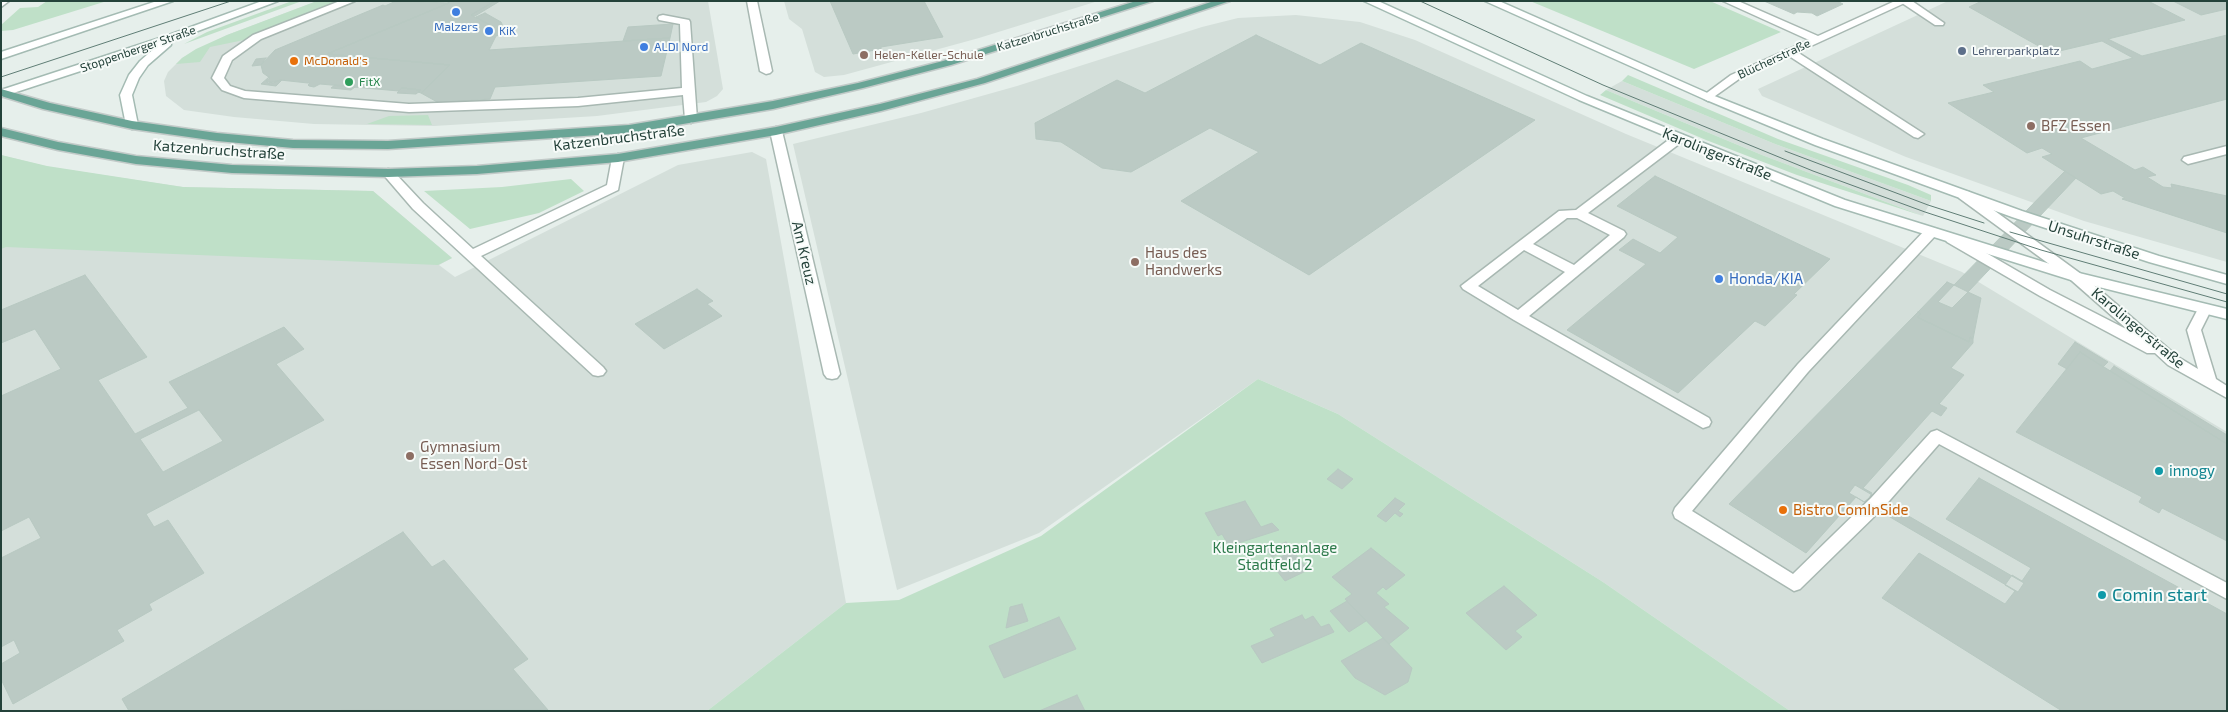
<!DOCTYPE html>
<meta charset="utf-8">
<style>
body{margin:0}
#map{position:relative;width:2228px;height:712px;overflow:hidden;background:#e6efeb;font-family:"Exo 2",sans-serif}
canvas{display:block}
.frame{position:absolute;inset:0;border:2px solid #24423a;pointer-events:none}
</style>
<div id="map">
<canvas width="2228" height="712"></canvas>
<div class="frame"></div>
</div>
<script>
const context = document.querySelector('canvas').getContext('2d');
context.lineJoin = 'round';
function fillPath(path, color) { context.fillStyle = color; context.fill(path, 'evenodd'); }
const poly = rows => new Path2D(rows.map(r => 'M' + r).join(''));
function stroke(path, color, width, dash) { context.strokeStyle = color; context.lineWidth = width; context.lineCap = dash ? 'butt' : 'round'; context.setLineDash(dash || []); context.stroke(path); }
function write(font, color, halo, rows, align = 'center') {
  context.font = font + ' "Exo 2",sans-serif'; context.lineWidth = 4; context.setLineDash([]); context.textBaseline = 'middle'; context.strokeStyle = halo; context.fillStyle = color; for (const [text, x, y, turn = 0] of rows) {
    context.save(); context.translate(x, y); context.rotate((+turn || 0) * Math.PI / 180); context.textAlign = isNaN(turn) ? turn : align; if (halo) context.strokeText(text, 0, 0); context.fillText(text, 0, 0); context.restore();
  }
}
fillPath(poly([
 [317,1,708,1,723,89,717,96,706,102,597,116,434,126,314,124,234,117,184,110,166,96,164,81,168,72,182,58,227,35],
 [784,1,1098,1,979,38,844,75,824,77,815,72,802,29,789,19],
 [1948,1,2227,1,2227,262,2084,221,1906,157,1762,96,1758,89],
 [1296,15,1360,22,1415,40,1626,134,1962,272,2227,432,2227,711,1790,711,1603,582,1338,414,1258,379,1039,533,897,590,793,144,921,113,1017,86,1202,27,1238,18],
 [1622,81,1775,144,1931,201,1923,216,1762,155,1606,90],
 [752,152,766,159,846,603,707,711,1,711,1,155,49,167,183,187,373,191,452,258,439,265,455,277,678,165]
]), '#d4dfda');
fillPath(poly([
 [47,1,107,1,13,30,1,31,1,25,20,8,38,7],
 [292,1,302,1,184,44,207,32],
 [317,1,337,1,244,40,210,47,200,62,176,64,182,58,196,49,227,35],
 [1530,1,1710,1,1781,32,1694,69],
 [1628,75,1778,139,1908,185,1931,195,1931,201,1775,144,1622,81],
 [1606,90,1762,155,1923,216,1797,175,1706,140,1600,95],
 [428,115,432,125,367,124,389,116],
 [1,155,47,166,183,187,373,191,452,258,438,265,6,247,1,249],
 [571,179,584,191,539,213,470,229,424,191,502,187],
 [1258,379,1338,414,1603,582,1790,711,707,711,846,603,899,600,1041,536]
]), '#bfe0c8');
const building = poly([
 [396,1,449,3,327,54,450,65,421,93,418,92,421,90,402,88,399,91,320,84,314,87,309,86,308,85,310,83,308,83,280,80,273,83,266,81,270,78,263,73,261,65,275,50,383,5,385,6,396,1],
 [446,1,495,1,471,15,490,25,496,36,489,50,670,38,661,76,495,87,490,99,439,103,421,93,450,65,327,54,449,3,446,1],
 [495,1,500,1,475,16,471,15,495,1],
 [830,1,924,1,943,37,881,47,881,49,853,54,830,1],
 [1764,1,1837,1,1843,4,1817,16,1812,13,1797,12,1794,14,1764,1],
 [1982,1,2148,1,2185,20,2108,39,2142,56,2227,35,2227,99,2081,138,2135,170,2143,167,2156,175,2147,177,2163,187,2172,188,2171,184,2227,196,2227,233,2122,199,2125,198,2113,191,2101,194,2042,157,2052,154,2042,148,2027,153,1948,103,1994,92,1983,85,2080,61,2092,69,2133,58,2102,41,2051,53,1969,7,1982,1],
 [2173,1,2227,1,2227,9,2201,15,2173,1],
 [485,13,501,22,506,33,496,36,490,25,476,17,485,13],
 [673,24,670,38,623,41,628,27,673,24],
 [1256,35,1320,65,1361,43,1535,120,1309,275,1181,201,1259,152,1210,128,1131,172,1102,168,1061,142,1036,139,1035,123,1117,80,1145,93,1256,35],
 [266,58,261,65,252,66,256,59,266,58],
 [269,77,266,81,268,83,282,80,276,86,261,84,269,77],
 [335,85,355,87,351,90,331,88,335,85],
 [402,88,421,90,416,94,397,93,402,88],
 [2065,171,2076,178,1968,292,1954,285,2065,171],
 [1655,176,1830,259,1794,294,1797,295,1765,326,1755,321,1678,393,1567,330,1646,264,1619,250,1633,239,1660,253,1678,237,1617,206,1655,176],
 [85,275,147,357,98,380,135,434,188,408,169,382,284,327,304,349,276,364,324,420,146,514,154,527,168,520,204,573,149,604,152,610,117,630,124,641,13,704,1,679,1,664,20,653,14,640,1,647,1,558,41,538,29,517,1,531,1,396,61,369,35,329,1,343,1,310,85,275],
 [199,410,223,441,163,472,140,439,199,410],
 [1947,282,1954,285,1938,302,1952,308,1968,292,1981,298,1973,339,1970,337,1969,342,1917,317,1921,314,1918,312,1947,282],
 [697,289,713,301,707,304,722,316,664,349,635,324,697,289],
 [1918,312,1921,314,1917,317,1969,342,1970,337,1973,339,1973,343,1951,368,1964,375,1939,404,1947,408,1941,416,1932,411,1863,488,1872,493,1869,498,1864,502,1856,497,1806,553,1729,504,1918,312],
 [2075,342,2108,362,2103,367,2080,352,2067,369,2058,364,2075,342],
 [2080,352,2227,444,2227,541,2162,508,2159,513,2139,502,2142,497,2016,432,2080,352],
 [2114,366,2227,435,2227,444,2110,371,2114,366],
 [1338,469,1353,479,1342,489,1327,479,1338,469],
 [1979,478,2227,614,2227,711,2062,711,1882,598,1919,553,2005,604,2015,591,2005,585,2012,575,2022,581,2031,568,1946,519,1979,478],
 [1855,485,2024,583,2018,592,1849,493,1855,485],
 [1395,498,1405,504,1398,511,1403,514,1400,517,1395,513,1386,522,1377,516,1395,498],
 [1245,501,1261,527,1272,523,1279,530,1229,546,1222,534,1218,536,1205,513,1245,501],
 [403,532,432,567,444,560,528,659,513,669,548,710,129,711,122,699,403,532],
 [1286,542,1291,549,1272,557,1267,550,1286,542],
 [1371,548,1405,575,1386,590,1383,587,1376,593,1389,604,1384,607,1409,628,1389,644,1345,599,1352,594,1332,577,1371,548],
 [1293,551,1308,570,1285,581,1270,562,1293,551],
 [1504,586,1537,615,1515,631,1522,637,1506,650,1466,613,1504,586],
 [1347,601,1366,621,1349,632,1330,611,1347,601],
 [1022,604,1028,621,1006,628,1010,607,1022,604],
 [1302,615,1305,620,1313,616,1321,627,1329,624,1334,632,1262,663,1251,646,1275,636,1270,629,1302,615],
 [1059,617,1076,649,1004,678,989,646,1059,617],
 [1383,638,1412,668,1408,682,1385,695,1355,678,1341,661,1383,638],
 [1077,695,1085,711,1039,711,1077,695]
]);
fillPath(building, '#bbcac4');
stroke(building, '#b8c9c2', 1);
const service = poly([
 [340,1,355,1,261,39,232,60,224,78,230,86,245,91,409,104,578,98,682,88,680,24,659,20,658,18,659,16,663,15,689,20,690,22,697,119,691,123,685,119,683,95,578,106,409,112,244,98,222,90,212,78,223,56,253,35,340,1],
 [1899,1,1912,1,1944,23,1943,25,1935,25,1899,1],
 [1790,49,1794,50,1924,134,1918,138,1914,137,1786,54,1784,52,1786,50,1790,49],
 [1679,134,1683,135,1685,138,1683,141,1588,213,1624,231,1626,234,1624,237,1529,316,1709,418,1711,422,1709,426,1703,428,1514,320,1463,289,1461,286,1559,211,1576,210,1675,135,1679,134],
 [1567,218,1577,218,1610,235,1574,265,1533,244,1567,218],
 [1524,250,1565,272,1518,310,1478,286,1524,250],
 [2227,146,2227,154,2188,164,2182,160,2184,157,2227,146],
 [618,154,624,158,618,190,481,256,603,367,606,371,603,375,598,376,593,375,413,209,382,173,388,169,392,170,423,203,473,249,607,185,612,158,618,154],
 [1931,228,1936,229,1938,232,1936,235,1808,372,1692,511,1793,574,1871,498,1931,432,1937,430,2227,583,2227,599,1939,444,1883,508,1800,589,1794,591,1675,518,1673,513,1675,508,1798,364,1926,229,1931,228]
]);
const minor = poly([
 [1,1,9,1,1,7,1,1],
 [747,1,757,1,772,71,770,73,766,74,760,71,747,1],
 [1723,1,1738,1,1818,36,1895,1,1909,1,1739,79,1708,101,1702,97,1704,95,1731,75,1809,40,1723,1],
 [776,127,782,131,840,374,837,378,832,379,827,378,824,374,770,131,776,127]
]);
const tertiary = poly([
 [1964,191,1969,192,2081,274,2178,357,2198,369,2187,330,2199,307,2209,307,2211,310,2201,330,2216,379,2227,386,2227,398,2168,365,2155,353,2147,353,2040,296,1947,242,1945,239,1947,236,1957,236,2050,290,2128,330,2071,280,1959,198,1958,195,1964,191]
]);
const secondary = poly([
 [157,1,173,1,1,59,1,52,157,1],
 [262,1,278,1,171,41,171,45,148,65,139,78,132,95,138,125,136,128,132,129,126,125,120,95,129,75,140,61,157,46,1,97,1,90,169,35,262,1],
 [1364,1,1378,1,1587,96,1845,200,2079,273,2227,309,2227,319,2071,280,1835,206,1579,100,1364,1],
 [1485,1,1499,1,1712,95,1823,139,2022,211,2159,256,2227,275,2227,284,2149,262,2012,217,1815,145,1704,99,1485,1]
]);
const primary = poly([
 [1136,1,1153,1,951,65,863,88,773,109,629,133,388,149,293,148,217,141,132,129,43,109,1,96,1,89,50,103,132,121,217,133,293,140,388,141,629,125,773,101,858,83,943,61,1136,1],
 [1214,1,1230,1,985,83,881,111,776,135,618,162,477,174,388,177,232,173,136,164,58,150,1,136,1,128,58,142,136,156,232,165,388,169,477,166,618,154,776,127,880,104,977,79,1214,1]
]);
stroke(service, '#a8b8b2', 3);
stroke(minor, '#a8b8b2', 3);
stroke(tertiary, '#a8b8b2', 3);
stroke(secondary, '#a4bbb3', 3);
stroke(primary, '#c2cac8', 3);
fillPath(service, '#fff');
fillPath(minor, '#fff');
fillPath(tertiary, '#fff');
fillPath(secondary, '#fff');
fillPath(primary, '#6aa596');
stroke(poly([
 [1420,1,1603,85,1813,171,1925,212,2041,250,2227,302],
 [1,77,231,1],
 [1785,151,1928,205,1984,223],
 [2010,232,2227,294]
]), '#5f7d75', 1);
for (const [x, y, r, color] of [
 [456,12,5,"#3f7fe0"],
 [489,31,5,"#3f7fe0"],
 [644,47,5,"#3f7fe0"],
 [1962,51,5,"#5c6f8a"],
 [864,55,5,"#8d6e63"],
 [294,61,5,"#e8710a"],
 [349,82,5,"#2e9e5b"],
 [2031,126,5,"#8d6e63"],
 [1135,262,5,"#8d6e63"],
 [1719,279,5,"#3f7fe0"],
 [410,456,5,"#8d6e63"],
 [2159,471,5,"#0f9aa8"],
 [1783,510,5,"#e8710a"],
 [2102,595,5,"#0f9aa8"]
]) { const dot = new Path2D(); dot.arc(x, y, r, 0, 2 * Math.PI); context.fillStyle = color; context.fill(dot); stroke(dot, '#f7fbf9', 2); }
write('12px', '#366cbe', '#f7fbf9', [
 ["Malzers",456,27,"center"],
 ["KiK",499,31],
 ["ALDI Nord",654,47]
], 'left');
write('12px', '#24423a', '#f7fbf9', [
 ["Katzenbruchstraße",1048,32,-17],
 ["Stoppenberger Straße",138,49,-19],
 ["Blücherstraße",1774,59,-25]
]);
write('12px', '#4e5e75', '#f7fbf9', [
 ["Lehrerparkplatz",1972,51]
], 'left');
write('12px', '#785e54', '#f7fbf9', [
 ["Helen-Keller-Schule",874,55]
], 'left');
write('12px', '#c56008', '#f7fbf9', [
 ["McDonald's",304,61]
], 'left');
write('12px', '#27864d', '#f7fbf9', [
 ["FitX",359,82]
], 'left');
write('15px', '#785e54', '#f7fbf9', [
 ["BFZ Essen",2041,126],
 ["Haus des",1145,253],
 ["Handwerks",1145,270],
 ["Gymnasium",420,447],
 ["Essen Nord-Ost",420,464]
], 'left');
write('15px', '#24423a', '#f7fbf9', [
 ["Katzenbruchstraße",619,138,-7],
 ["Katzenbruchstraße",219,150,4],
 ["Karolingerstraße",1717,154,22],
 ["Unsuhrstraße",2094,240,18],
 ["Am Kreuz",804,253,77],
 ["Karolingerstraße",2138,328,40]
]);
write('15px', '#366cbe', '#f7fbf9', [
 ["Honda/KIA",1729,279]
], 'left');
write('15px', '#0d838f', '#f7fbf9', [
 ["innogy",2169,471]
], 'left');
write('15px', '#c56008', '#f7fbf9', [
 ["Bistro ComInSide",1793,510]
], 'left');
write('15px', '#2d7a4b', '#f7fbf9', [
 ["Kleingartenanlage",1275,548],
 ["Stadtfeld 2",1275,565]
]);
write('18px', '#0d838f', '#f7fbf9', [
 ["Comin start",2112,595]
], 'left');
</script>
